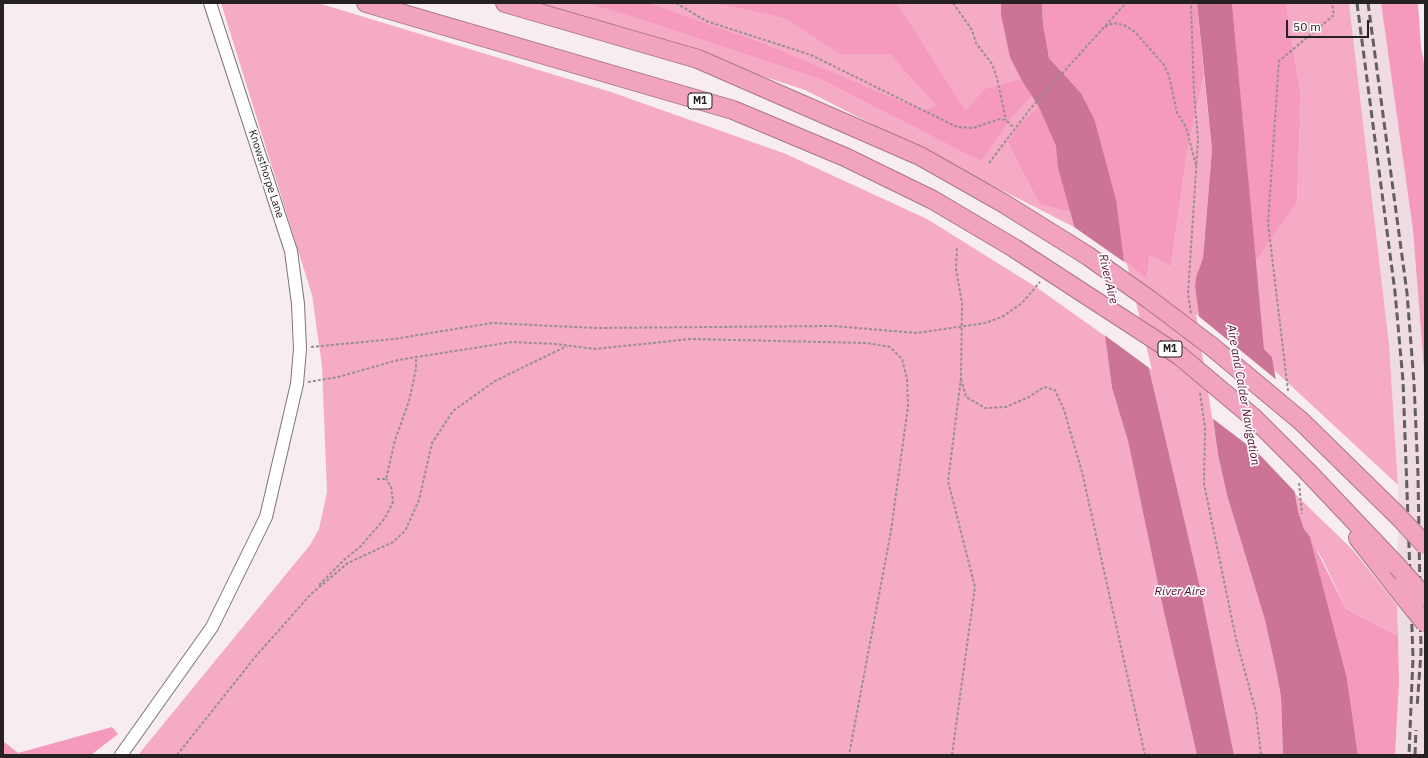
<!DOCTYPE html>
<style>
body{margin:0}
#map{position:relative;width:1428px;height:758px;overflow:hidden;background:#f7ecf0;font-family:"IBM Plex Sans",sans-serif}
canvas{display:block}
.frame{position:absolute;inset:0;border:4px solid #252122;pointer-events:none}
.scale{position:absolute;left:1286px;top:20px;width:83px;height:18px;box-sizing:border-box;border:2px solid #252122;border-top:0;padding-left:5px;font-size:12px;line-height:14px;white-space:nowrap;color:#252122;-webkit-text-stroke:3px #fefcfd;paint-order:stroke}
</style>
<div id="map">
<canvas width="1428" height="758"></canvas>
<div class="frame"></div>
<div class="scale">50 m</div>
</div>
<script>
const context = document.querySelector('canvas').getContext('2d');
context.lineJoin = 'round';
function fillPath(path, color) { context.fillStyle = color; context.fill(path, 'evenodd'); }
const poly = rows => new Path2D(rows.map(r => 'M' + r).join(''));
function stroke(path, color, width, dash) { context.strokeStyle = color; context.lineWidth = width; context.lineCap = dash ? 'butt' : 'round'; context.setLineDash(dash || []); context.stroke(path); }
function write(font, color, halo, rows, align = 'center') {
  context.font = font + ' "IBM Plex Sans",sans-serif'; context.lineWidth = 3.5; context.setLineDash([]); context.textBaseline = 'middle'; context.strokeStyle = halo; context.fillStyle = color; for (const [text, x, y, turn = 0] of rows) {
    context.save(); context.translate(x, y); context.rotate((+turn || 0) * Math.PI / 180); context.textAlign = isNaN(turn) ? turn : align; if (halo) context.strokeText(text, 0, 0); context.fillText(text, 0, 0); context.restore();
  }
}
fillPath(poly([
 [1349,3,1381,3,1413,230,1425,382,1425,755,1395,755,1399,683,1397,605,1398,485,1389,344]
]), '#efdce2');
fillPath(poly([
 [221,3,318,3,611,92,786,154,927,219,1036,287,1105,336,1112,388,1128,441,1163,608,1197,755,138,755,310,545,319,529,327,492,322,366,312,295],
 [539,3,1023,3,1076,228,805,90],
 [1286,3,1349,3,1389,344,1398,485,1274,370,1272,357,1264,349,1255,262,1297,201,1301,96],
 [1204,75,1212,150,1203,258,1196,277,1195,287,1218,456,1227,495,1265,620,1277,675,1281,697,1283,755,1234,755,1200,587,1124,261,1147,277,1150,255,1171,267,1187,154],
 [1295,494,1353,550,1397,605,1398,636,1346,609,1323,560,1304,529,1298,511]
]), '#f5abc5');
fillPath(poly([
 [587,3,646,3,653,5,762,43,924,111,936,105,890,54,840,54,785,18,717,3,897,3,965,111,985,89,1021,79,1032,95,1011,118,981,161,821,79,653,23],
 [1042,3,1197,3,1204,75,1187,154,1171,267,1150,255,1147,278,1124,261,1094,118,1081,93,1049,58,1043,23],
 [1232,3,1286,3,1301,96,1297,202,1255,262],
 [1381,3,1418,3,1421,47,1425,69,1425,382,1413,230],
 [1039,107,1056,146,1058,168,1072,212,1040,204,1008,142,1021,123],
 [1310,537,1346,609,1398,636,1399,683,1395,755,1358,755,1347,678],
 [112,727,118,734,91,755,3,755,3,741,18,753]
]), '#f59abc');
fillPath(poly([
 [1001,3,1042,3,1043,23,1049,58,1081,93,1094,118,1116,200,1124,261,1200,587,1234,755,1197,755,1163,608,1128,441,1112,388,1105,336,1058,168,1056,146,1039,107,1021,79,1010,57,1001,15],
 [1197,3,1232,3,1264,349,1272,357,1298,511,1304,529,1310,537,1347,678,1358,755,1283,755,1281,697,1277,675,1265,620,1227,495,1218,455,1195,287,1196,277,1203,258,1212,150]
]), '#cb7495');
fillPath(poly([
 [1074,227,1127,264,1152,370,1103,334],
 [1196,314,1278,381,1297,494,1258,453,1212,418]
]), '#f7ecf0');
const minor = poly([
 [121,755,212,627,266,517,297,384,300,349,298,304,291,251,210,3]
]);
const highway = poly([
 [366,3,733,110,845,157,933,200,1014,248],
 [505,3,698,59,920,156,1003,203],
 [1301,421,1398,516],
 [1308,472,1397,566],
 [1358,538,1397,588]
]);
stroke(minor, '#7e7577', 14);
stroke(highway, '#aa7688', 20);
stroke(poly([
 [676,3,706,21,811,55,957,127,973,128,1000,119,1006,120,1014,128],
 [953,3,972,30,976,43,992,64,997,78,1006,120],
 [1105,27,1113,23,1124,25,1135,32,1164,65,1169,76,1177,113,1186,127,1196,165],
 [989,163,1030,109,1126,3],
 [1191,313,1188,294,1198,140,1194,93,1191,3],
 [311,347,394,339,492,323,596,328,833,326,917,333,985,323,1002,317,1022,303,1040,282],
 [961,379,966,397,985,408,1006,407,1029,397,1044,387,1055,390,1064,410,1082,472,1145,755],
 [308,382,338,377,398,360,512,342,556,344,595,349,691,339,867,343,890,347,902,359,907,379,908,406,891,531,849,755],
 [1288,391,1268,223,1279,61,1334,15,1332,3],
 [1200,393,1205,428,1204,484,1236,639,1256,712,1261,755],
 [377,479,386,479,395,440,409,401,416,369,416,356],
 [1299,483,1302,514],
 [319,585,345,559,360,547,385,518,393,502,391,487,386,479],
 [177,755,256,656,311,594,348,563,393,542,405,531,419,500,432,443,453,411,495,381,567,346],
 [952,755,975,587,948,481,961,378,962,303,956,269,957,247]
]), '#968e91', 2, [3, 2]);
stroke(minor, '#fff', 12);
stroke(highway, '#f1a3bf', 18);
stroke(poly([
 [1357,3,1395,292,1403,381,1413,657,1409,755],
 [1368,3,1407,293,1414,383,1418,475,1421,652,1417,708],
 [1415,755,1416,730]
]), '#645e60', 3, [8, 4]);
const highwayBridge = poly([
 [1003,203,1088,256,1150,300,1211,346,1301,421],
 [1014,248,1180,356,1255,419,1308,472],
 [1398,516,1425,545],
 [1397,566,1425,597],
 [1397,588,1425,623]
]);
stroke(highwayBridge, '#aa7688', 20, []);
stroke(highwayBridge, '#f1a3bf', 18);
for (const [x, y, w] of [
 [700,101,24],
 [1170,349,24]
]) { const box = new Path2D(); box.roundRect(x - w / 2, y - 8, w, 16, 3); context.fillStyle = '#fefcfd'; context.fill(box); stroke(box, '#252122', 1); }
write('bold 10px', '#252122', null, [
 ["M1",700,101],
 ["M1",1170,349]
]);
write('11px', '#252122', '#fefcfd', [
 ["Knowsthorpe Lane",266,174,72]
]);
write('italic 12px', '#570630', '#fefcfd', [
 ["River Aire",1108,279,77],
 ["Aire and Calder Navigation",1243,395,80],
 ["River Aire",1180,592]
]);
</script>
